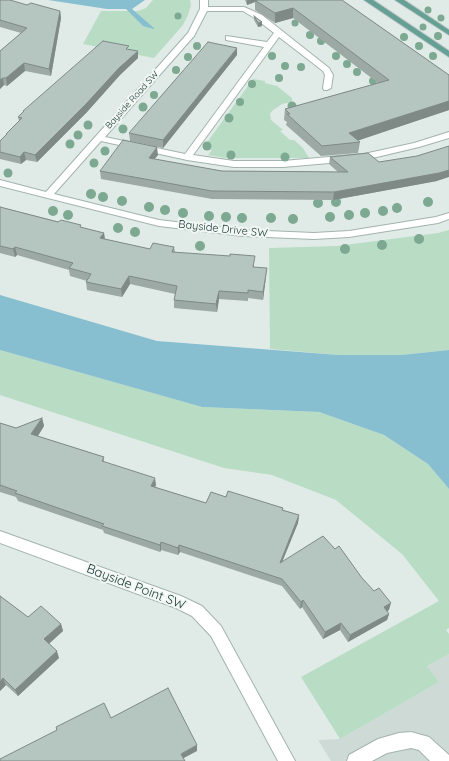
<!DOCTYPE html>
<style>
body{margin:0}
canvas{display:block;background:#e0ebe7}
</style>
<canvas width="449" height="761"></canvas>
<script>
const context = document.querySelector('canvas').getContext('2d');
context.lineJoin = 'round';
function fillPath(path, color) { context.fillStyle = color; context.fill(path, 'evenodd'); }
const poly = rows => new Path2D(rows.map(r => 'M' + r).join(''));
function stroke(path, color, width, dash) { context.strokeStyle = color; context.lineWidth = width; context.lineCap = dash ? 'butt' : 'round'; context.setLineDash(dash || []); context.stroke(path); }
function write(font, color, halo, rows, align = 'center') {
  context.font = font + ' Quicksand,sans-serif'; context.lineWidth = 4; context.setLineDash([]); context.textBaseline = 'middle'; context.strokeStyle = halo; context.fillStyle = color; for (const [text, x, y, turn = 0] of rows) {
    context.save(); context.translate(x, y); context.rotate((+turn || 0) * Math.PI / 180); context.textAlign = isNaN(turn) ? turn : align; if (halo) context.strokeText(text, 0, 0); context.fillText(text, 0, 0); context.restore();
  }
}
fillPath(poly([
 [449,654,449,761,331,761,318,740,340,739,439,682,427,666]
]), '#cedad6');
fillPath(poly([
 [153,0,190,0,191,5,188,15,183,25,154,58,83,44,101,11,138,11,146,8],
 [253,79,265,81,265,83,277,86,292,98,292,102,282,104,272,111,270,114,271,120,283,130,280,131,290,140,294,140,303,148,309,158,225,158,208,155,212,150,203,148],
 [449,230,449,350,401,355,339,355,270,349,269,248,337,246,438,233],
 [0,350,202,407,319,412,384,435,428,464,449,489,449,628,446,630,449,634,449,654,427,666,439,682,340,739,301,677,439,601,402,554,336,500,272,475,224,468,0,395]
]), '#b9dcc5');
fillPath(poly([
 [48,0,145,0,132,9,154,28,154,29,143,26,126,9,107,9],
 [0,295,157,341,339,355,401,355,449,350,449,489,428,464,384,435,319,412,202,407,0,350]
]), '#88bfd0');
const minor = poly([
 [200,0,208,0,208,7,244,7,262,15,329,68,333,75,331,88,327,90,324,90,323,88,325,75,323,71,279,37,193,155,234,161,283,161,364,154,414,143,449,132,449,138,419,147,364,160,283,167,234,167,187,160,101,141,54,194,159,220,243,230,314,233,349,231,436,217,449,213,449,219,438,223,349,237,314,239,243,236,159,226,0,186,0,180,46,192,188,33,200,9,200,0],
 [207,11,243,11,256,19,274,33,267,42,226,36,226,40,264,47,185,154,105,137,194,36,207,11],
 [0,531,181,596,202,606,221,626,295,761,278,761,211,636,192,616,176,608,0,543,0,531],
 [411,732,429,737,449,755,449,761,430,761,419,750,411,748,387,753,372,761,347,761,349,755,378,739,399,733,411,732]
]);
const major = poly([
 [364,0,373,0,449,51,449,57,364,0],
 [395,0,404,0,449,30,449,35,395,0]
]);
stroke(minor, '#a3b3ae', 2);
stroke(major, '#c1c8c7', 2);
fillPath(minor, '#fff');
fillPath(major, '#65a095');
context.fillStyle = '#7da891';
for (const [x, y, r] of [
 [428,10,3.5],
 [178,16,3.5],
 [441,18,3.5],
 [295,23,3.5],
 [423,27,3.5],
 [310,35,4],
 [438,36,4],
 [404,37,4],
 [321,41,4],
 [197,46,4],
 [419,46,4],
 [272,56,4],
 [336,56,4],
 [433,56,4],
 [188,57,4],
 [347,64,4],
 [285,66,4],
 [301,67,4],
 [176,70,4],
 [357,72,4],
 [279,78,4],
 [373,81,4],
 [252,84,4],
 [154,95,4],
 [240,102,4],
 [292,106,4.5],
 [143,107,4.5],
 [229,118,4.5],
 [88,125,4.5],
 [123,129,4.5],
 [78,135,4.5],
 [70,144,4.5],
 [207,146,4.5],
 [105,151,4.5],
 [231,155,4.5],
 [285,157,4.5],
 [94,163,4.5],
 [8,173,4.5],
 [91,194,5],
 [103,197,5],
 [122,201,5],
 [336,202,5],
 [428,202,5],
 [318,203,5],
 [149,207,5],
 [397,208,5],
 [165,210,5],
 [53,211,5],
 [383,211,5],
 [183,213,5],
 [365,213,5],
 [68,215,5],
 [349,215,5],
 [209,216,5],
 [226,217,5],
 [330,217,5],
 [242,218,5],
 [271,218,5],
 [293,219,5],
 [118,228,5],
 [135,232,5],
 [419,239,5],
 [382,245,5],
 [200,246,5],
 [345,249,5]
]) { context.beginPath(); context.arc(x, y, r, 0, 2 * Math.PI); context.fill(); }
fillPath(poly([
 [0,0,60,11,61,18,51,76,25,71,7,86,4,85,0,89,0,51,21,33,0,27],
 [245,0,342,0,449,75,449,110,358,140,360,142,358,153,321,156,286,125,287,122,284,120,285,109,378,83,293,18,275,23,255,10,255,2,247,5],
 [254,16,262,22,262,26,258,27,254,20],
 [130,50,138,58,120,75,87,112,37,162,26,160,21,164,0,159,0,141,6,135,6,134,19,121,18,117,23,113,23,111],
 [237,55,163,148,130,141,129,133],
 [158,155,154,159,222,171,338,172,329,164,330,157,379,162,437,181,333,200,212,199,101,179,100,171],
 [0,207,104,233,105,239,150,249,174,247,175,252,254,264,254,267,266,276,263,300,248,298,248,301,219,299,217,312,174,308,174,300,175,294,130,284,122,297,87,290,86,282,87,281,70,276,69,270,17,255,15,257,0,253],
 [42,418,44,426,38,436,104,457,104,462,156,485,155,487,206,503,226,497,283,508,283,510,299,515,298,523,282,561,362,578,389,610,387,611,389,614,387,620,348,642,340,630,323,639,302,607,300,609,282,586,180,552,178,555,161,550,160,552,104,533,103,530,18,501,16,497,0,492,0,423,16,428],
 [0,596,28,617,61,624,63,631,49,644,59,658,18,696,6,685,0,691]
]), '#9ca9a5');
fillPath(poly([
 [247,0,265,0,256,1,255,2,247,5],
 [293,8,293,18,275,23,275,13],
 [60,11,61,18,51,76,49,69],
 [262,22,262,26,258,27,258,23],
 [237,48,237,55,163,148,163,140],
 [138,51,138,58,120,75,87,112,37,162,35,155,119,68],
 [24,63,25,71,7,86,6,78],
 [3,78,4,85,0,89,0,80],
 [449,101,449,110,348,144,349,133],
 [157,147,158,155,149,166,149,158],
 [24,152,26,160,21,164,20,157],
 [449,170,449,177,437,181,333,200,334,192],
 [104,233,105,241,100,238],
 [15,247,17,255,15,257,13,249],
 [267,268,263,300,263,292],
 [129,276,130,284,122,297,121,289],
 [219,291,219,299,217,312,216,304],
 [42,418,44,426,34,442,31,434],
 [155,478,156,485,152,493,151,486],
 [299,515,298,523,279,570,280,563],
 [161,542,161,550,160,552,160,545],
 [179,545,180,552,178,555,178,548],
 [303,600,302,607,300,609,301,602],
 [391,603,389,610,382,614,384,607],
 [389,614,387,620,348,642,350,635],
 [341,623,340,630,323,639,325,632],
 [61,624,63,631,46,646,44,639],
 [57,651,59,658,18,696,15,690],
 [3,678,6,685,0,691,0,682],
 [197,745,197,751,182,759,181,754]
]), '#7f8a86');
const building = poly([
 [0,0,10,0,27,5,31,3,60,11,49,69,24,63,6,78,3,78,0,80,0,51,27,28,0,20,0,0],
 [257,0,342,0,449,75,449,101,349,133,360,142,322,146,287,114,290,114,285,109,389,80,293,8,275,13,256,1,257,0],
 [254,16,262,22,258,23,254,16],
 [103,41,129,46,126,49,138,51,119,68,86,104,35,155,24,152,20,157,0,152,0,141,7,134,6,134,22,118,18,117,24,111,23,111,103,41],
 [208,42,237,48,163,140,129,133,208,42],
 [123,140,157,147,149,158,222,171,348,172,330,157,368,153,379,162,417,156,449,146,449,170,439,173,334,192,212,191,100,171,123,140],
 [0,207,58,222,61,220,81,225,80,227,104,233,100,238,150,249,153,243,174,247,172,252,230,256,230,254,255,256,253,267,267,268,263,292,248,290,248,293,219,291,216,304,174,300,177,286,129,276,121,289,86,282,91,274,69,268,73,263,15,247,13,249,0,246,0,207],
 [42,418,31,434,104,457,102,461,155,478,151,486,206,503,211,492,226,497,228,491,283,508,282,510,299,515,280,563,323,536,335,549,339,546,362,578,374,591,379,588,391,603,384,607,389,614,350,635,341,623,325,632,303,600,301,602,282,579,179,545,178,548,161,542,160,545,102,526,104,524,15,493,17,491,0,485,0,423,16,428,42,418],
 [0,596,28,617,41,606,61,624,44,639,57,651,15,690,3,678,0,682,0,596],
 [168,688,197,745,181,754,185,761,0,761,0,759,57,730,56,727,104,703,111,718,168,688]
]);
fillPath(building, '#b5c5c0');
stroke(building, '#7f8a86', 1);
write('9px', '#213b36', '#f0f7f4', [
 ["Bayside Road SW",132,100,-48]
]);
write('11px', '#213b36', '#f0f7f4', [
 ["Bayside Drive SW",223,229,6]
]);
write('13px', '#213b36', '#f0f7f4', [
 ["Bayside Point SW",136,587,21]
]);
</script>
